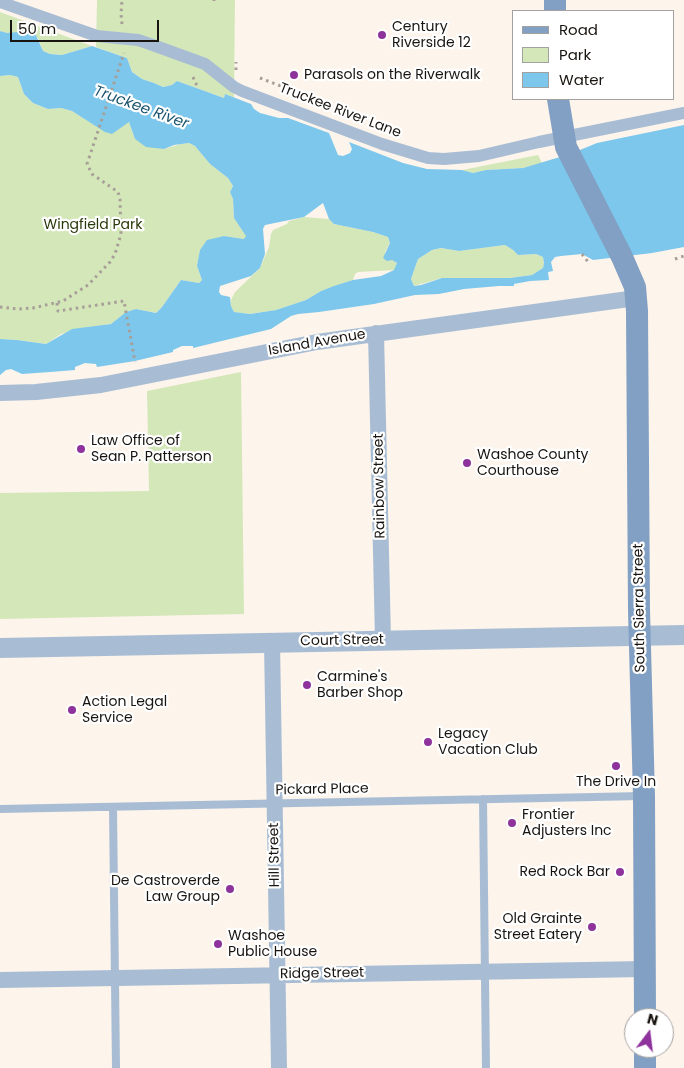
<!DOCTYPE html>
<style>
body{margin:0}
#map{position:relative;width:684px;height:1068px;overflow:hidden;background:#fdf4eb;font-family:Poppins,sans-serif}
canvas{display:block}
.legend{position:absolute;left:512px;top:10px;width:162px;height:90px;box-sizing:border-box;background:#fff;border:1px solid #a3a19f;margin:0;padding:6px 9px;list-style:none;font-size:15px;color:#181410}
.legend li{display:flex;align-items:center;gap:10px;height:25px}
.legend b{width:25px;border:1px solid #a3a19f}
.north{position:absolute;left:624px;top:1008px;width:50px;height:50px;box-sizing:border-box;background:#fff;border:1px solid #a3a19f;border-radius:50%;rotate:15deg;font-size:14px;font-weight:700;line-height:20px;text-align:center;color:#181410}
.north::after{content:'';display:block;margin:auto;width:18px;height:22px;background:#8e329c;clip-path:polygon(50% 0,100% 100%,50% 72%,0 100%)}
.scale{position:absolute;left:10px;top:20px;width:149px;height:22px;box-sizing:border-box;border:2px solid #181410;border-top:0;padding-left:6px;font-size:15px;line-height:18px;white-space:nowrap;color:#181410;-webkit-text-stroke:4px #fff;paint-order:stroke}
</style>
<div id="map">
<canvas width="684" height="1068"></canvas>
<ul class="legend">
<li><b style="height:6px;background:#81a0c3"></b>Road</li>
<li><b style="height:14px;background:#d4e7b9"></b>Park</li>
<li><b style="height:14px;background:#7dc7ec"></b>Water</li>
</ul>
<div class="north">N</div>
<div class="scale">50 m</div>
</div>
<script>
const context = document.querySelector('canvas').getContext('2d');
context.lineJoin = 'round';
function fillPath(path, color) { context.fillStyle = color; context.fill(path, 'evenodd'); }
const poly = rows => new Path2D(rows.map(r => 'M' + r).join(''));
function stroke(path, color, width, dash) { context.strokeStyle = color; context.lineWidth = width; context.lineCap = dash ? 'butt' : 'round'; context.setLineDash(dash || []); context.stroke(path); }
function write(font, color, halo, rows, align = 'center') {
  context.font = font + ' Poppins,sans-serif'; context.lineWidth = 4.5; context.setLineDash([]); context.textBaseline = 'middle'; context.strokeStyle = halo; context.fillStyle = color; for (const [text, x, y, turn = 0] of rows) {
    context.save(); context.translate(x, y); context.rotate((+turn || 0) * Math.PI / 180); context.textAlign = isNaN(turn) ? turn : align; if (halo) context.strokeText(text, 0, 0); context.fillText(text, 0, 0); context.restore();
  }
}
fillPath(poly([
 [97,0,235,0,234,98,225,94,224,98,177,81,172,85,163,87,154,83,142,79,132,72,127,58,96,47],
 [0,12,92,46,62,55,50,54,43,51,38,38,29,31,14,34,6,33,0,31],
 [10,75,18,77,24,94,33,103,48,109,61,108,72,111,95,125,129,122,135,139,164,149,181,144,189,143,195,146,210,164,228,178,233,186,230,192,233,199,234,218,247,236,244,239,224,236,200,250,197,266,202,280,199,283,181,280,162,307,156,313,136,309,126,312,111,324,83,328,61,334,46,344,17,340,0,339,0,76],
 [538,155,542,163,523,168,486,170,473,173,462,170],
 [304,217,329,219,334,224,373,232,388,237,390,243,385,252,392,260,397,263,395,270,358,272,355,274,353,280,321,291,306,300,276,310,250,314,234,312,231,306,231,300,235,292,260,268,269,247,271,234,273,230,287,224,289,221],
 [505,245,513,250,518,255,536,254,543,257,544,263,543,268,532,275,510,278,442,278,414,286,411,279,418,259,432,250,441,248,459,251],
 [241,372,244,614,0,619,0,493,149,491,147,391]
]), '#d4e7b9');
fillPath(poly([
 [0,31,7,33,29,31,35,33,43,51,50,54,62,55,92,46,124,57,127,58,132,72,142,79,154,83,163,87,172,85,177,81,224,98,225,94,251,104,254,109,260,113,279,118,288,118,329,133,338,155,343,156,350,153,352,149,349,142,403,163,427,169,462,170,473,173,486,170,523,168,570,154,597,143,684,125,684,247,652,253,593,260,582,254,561,256,555,257,551,262,553,271,548,272,549,280,530,281,514,284,514,286,499,286,464,289,439,294,415,295,374,304,319,312,298,314,291,316,271,329,193,348,193,346,182,346,173,350,173,352,135,361,97,367,96,364,85,363,75,367,75,370,50,372,22,374,11,369,6,370,0,375,0,339,17,340,46,344,72,329,111,324,126,312,136,309,156,313,162,307,181,280,199,283,202,280,197,266,198,260,200,250,207,240,224,236,244,239,246,236,234,218,233,199,230,192,233,186,228,178,210,164,195,146,189,143,174,145,164,149,146,147,135,139,129,122,112,134,105,132,72,111,61,108,48,109,33,103,24,94,18,77,10,75,0,76],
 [323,203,329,219,334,224,373,232,388,237,390,243,383,258,387,261,392,260,397,263,394,270,381,276,353,280,334,286,321,291,306,300,276,310,250,314,234,312,231,306,230,297,221,295,219,292,220,286,251,276,260,268,265,254,263,229,265,225,304,217],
 [505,245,513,250,518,255,536,254,543,257,544,263,543,268,532,275,510,278,442,278,421,285,414,286,411,279,418,259,432,250,441,248,459,251]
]), '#7dc7ec');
stroke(poly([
 [214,1,214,0],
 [122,24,121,14,122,0],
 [236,70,236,62],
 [193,77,198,88],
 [260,78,299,93,299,91],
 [582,254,588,262],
 [675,259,684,256],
 [57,303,58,311,124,301,135,362],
 [0,307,18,309,33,308,63,301,88,285,110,262,115,254,121,234,120,199,118,192,92,174,87,164,124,53]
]), '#a69e97', 3, [2.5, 4]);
stroke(poly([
 [483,799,486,1068],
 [113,807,116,1068],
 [0,809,643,796]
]), '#a8bdd4', 8);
stroke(poly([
 [0,2,97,36,138,40,150,44,205,64,234,87,242,91,382,144,428,158,444,159,479,156,539,142,684,113]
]), '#a8bdd4', 12);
stroke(poly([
 [376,333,383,640],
 [0,393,36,392,101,385,317,342,636,298],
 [272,642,279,1068],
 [0,980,645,969]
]), '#a8bdd4', 16);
stroke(poly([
 [0,648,684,635]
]), '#a8bdd4', 20);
stroke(poly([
 [555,0,555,11],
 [558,99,566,147,622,257,635,287,637,311,639,610,644,796,645,1018],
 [645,1068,645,1048]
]), '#81a0c3', 22);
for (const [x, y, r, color] of [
 [382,35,5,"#8e329c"],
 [294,75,5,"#8e329c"],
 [81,449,5,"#8e329c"],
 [467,463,5,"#8e329c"],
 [307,685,5,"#8e329c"],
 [72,710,5,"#8e329c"],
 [428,742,5,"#8e329c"],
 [616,766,5,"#8e329c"],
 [512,823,5,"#8e329c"],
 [620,872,5,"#8e329c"],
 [230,889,5,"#8e329c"],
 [592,927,5,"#8e329c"],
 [218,944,5,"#8e329c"]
]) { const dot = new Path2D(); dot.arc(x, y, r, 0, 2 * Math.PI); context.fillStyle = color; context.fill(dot); stroke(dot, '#fff', 2); }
write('14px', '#181410', '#fff', [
 ["Century",392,27],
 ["Riverside 12",392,43],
 ["Parasols on the Riverwalk",304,75],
 ["Law Office of",91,441],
 ["Sean P. Patterson",91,457],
 ["Washoe County",477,455],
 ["Courthouse",477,471],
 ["Carmine's",317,677],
 ["Barber Shop",317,693],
 ["Action Legal",82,702],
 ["Service",82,718],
 ["Legacy",438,734],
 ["Vacation Club",438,750],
 ["The Drive In",616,782,"center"],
 ["Frontier",522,815],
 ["Adjusters Inc",522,831],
 ["Red Rock Bar",610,872,"right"],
 ["De Castroverde",220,881,"right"],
 ["Law Group",220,897,"right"],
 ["Old Grainte",582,919,"right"],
 ["Street Eatery",582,935,"right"],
 ["Washoe",228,936],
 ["Public House",228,952]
], 'left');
write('14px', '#181410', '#fff', [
 ["Truckee River Lane",340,111,21],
 ["Island Avenue",317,343,-10],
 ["Rainbow Street",380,486,-91],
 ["South Sierra Street",640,608,-91],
 ["Court Street",342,641,-1],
 ["Pickard Place",322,790,-1],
 ["Hill Street",275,855,-91],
 ["Ridge Street",322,974,-1]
]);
write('14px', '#2a390a', '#fff', [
 ["Wingfield Park",93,225]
]);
write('italic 15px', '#1a546e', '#fff', [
 ["Truckee River",141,108,20]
]);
</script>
